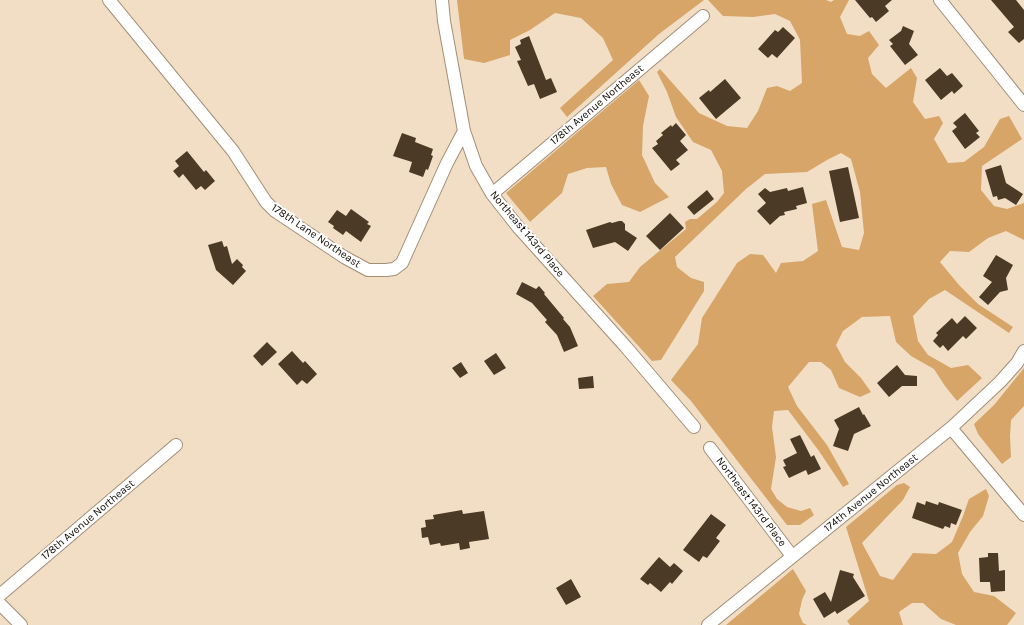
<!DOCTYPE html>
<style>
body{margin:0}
canvas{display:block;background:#f2dec5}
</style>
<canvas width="1024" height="625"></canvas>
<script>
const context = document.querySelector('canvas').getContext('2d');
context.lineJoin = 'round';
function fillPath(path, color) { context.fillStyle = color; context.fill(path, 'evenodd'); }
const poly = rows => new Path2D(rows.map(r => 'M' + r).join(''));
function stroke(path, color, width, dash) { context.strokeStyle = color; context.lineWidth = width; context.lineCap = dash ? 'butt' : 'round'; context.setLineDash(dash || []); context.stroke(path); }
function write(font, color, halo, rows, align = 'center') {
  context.font = font + ' Karla,sans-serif'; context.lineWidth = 4; context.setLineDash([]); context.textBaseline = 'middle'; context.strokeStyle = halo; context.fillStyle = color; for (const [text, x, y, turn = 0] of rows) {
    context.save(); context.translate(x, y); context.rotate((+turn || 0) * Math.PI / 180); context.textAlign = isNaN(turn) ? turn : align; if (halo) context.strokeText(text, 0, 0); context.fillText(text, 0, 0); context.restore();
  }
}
fillPath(poly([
 [457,0,704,0,659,34,567,117,560,108,613,60,603,38,581,18,555,13,530,30,510,40,510,55,484,63,464,59],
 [708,0,826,0,831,2,834,0,849,0,840,17,847,34,860,36,869,31,879,45,868,58,872,74,886,88,911,68,917,78,913,102,925,119,939,116,943,123,934,139,948,163,964,162,984,147,1000,119,1009,116,1022,139,982,166,981,190,994,206,1007,209,1024,203,1024,240,1006,231,988,238,969,252,950,251,940,262,959,285,978,304,1013,327,1009,333,945,290,929,299,913,316,918,341,928,355,951,368,968,365,982,378,957,401,945,386,934,369,911,356,896,342,890,316,862,317,843,331,836,345,845,362,861,378,871,392,860,397,839,388,831,370,821,362,809,362,788,387,797,406,827,445,849,484,843,487,819,451,788,410,774,411,772,427,776,457,771,489,777,499,787,507,801,511,810,508,814,515,800,525,787,525,691,401,671,380,698,344,702,318,737,263,750,254,763,255,776,273,781,263,803,261,818,251,812,204,826,200,842,247,859,250,864,233,860,192,851,159,841,153,827,160,807,172,765,174,746,189,675,257,677,267,691,278,704,282,704,291,661,360,652,361,593,296,607,284,629,282,640,267,686,229,685,222,690,219,697,219,717,202,724,193,722,171,711,150,693,142,676,117,667,92,657,72,660,69,699,113,727,126,747,128,758,111,767,88,777,86,790,91,802,83,800,40,790,21,775,14,753,17,723,16],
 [639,80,649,96,643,126,642,155,655,183,669,197,640,212,622,205,611,184,606,167,587,168,568,174,562,193,530,222,506,193],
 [1024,368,1024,406,1011,420,1010,436,1011,457,1002,464,978,434,974,424,994,405],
 [904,483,910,487,903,500,862,543,880,576,893,580,913,553,936,554,952,542,963,516,969,499,986,489,989,496,983,516,970,532,958,553,962,574,974,592,994,596,1016,613,1007,625,956,625,941,619,923,603,912,603,899,612,903,625,850,625,847,621,869,601,846,527,897,485],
 [793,569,806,591,802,600,799,614,803,623,807,625,726,625]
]), '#d6a567');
fillPath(poly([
 [855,0,892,0,885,6,889,11,876,22,872,17,870,18],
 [991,0,1016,0,1024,10,1024,39,1019,43,1008,32,1014,27],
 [903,26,914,31,909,44,918,55,905,65,890,46,893,44,889,40,901,31],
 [783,27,795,38,777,58,772,54,768,58,758,49,775,30,778,32],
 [529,36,546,80,551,78,557,92,540,99,534,84,528,86,517,61,521,60,515,47,521,44,520,40],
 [940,68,947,76,952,73,963,86,954,94,952,91,941,100,925,80],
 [725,79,741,98,716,119,699,98,709,90,710,92],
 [965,113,979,131,976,133,980,137,965,149,952,131,957,127,953,123],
 [676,123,686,135,680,141,688,150,676,160,680,164,671,171,652,148,658,144,656,141,663,135,661,133,671,125,672,127],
 [402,133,416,138,415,142,433,149,431,155,433,156,428,170,426,169,423,177,409,172,412,162,393,156],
 [187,151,204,172,206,170,215,181,205,190,201,186,196,190,183,174,179,178,173,171,179,166,175,161],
 [1001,165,1006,183,1023,194,1016,205,1005,198,998,200,997,196,993,197,985,170],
 [848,167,859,218,840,222,829,171],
 [803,187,807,203,796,206,797,209,784,212,785,215,780,216,770,225,757,211,766,203,758,194,765,188,770,192,787,188,788,191],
 [707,190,714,199,694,215,687,207],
 [351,209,369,222,367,224,371,226,361,242,346,231,343,235,333,228,334,226,328,222,337,210,346,216],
 [670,213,684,228,660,250,646,236],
 [619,221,622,221,625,224,625,230,637,238,628,251,615,242,593,248,586,230,610,222,612,223],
 [222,241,224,247,227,246,232,264,237,259,243,265,242,267,246,271,233,285,216,270,208,245],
 [996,255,1013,265,1006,278,1008,290,1000,292,988,305,979,297,992,282,983,276],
 [522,282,536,289,539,286,545,293,544,294,564,318,563,319,570,327,578,346,564,352,557,335,545,322,547,320,532,303,516,294],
 [965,316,977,328,966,339,963,336,948,351,943,345,940,348,933,341,938,335,936,333,952,318,957,324],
 [267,342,277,352,262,366,253,356],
 [292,351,303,363,305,361,317,374,307,384,302,380,297,385,278,364],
 [496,353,506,368,494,375,484,361],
 [461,362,468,373,460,378,452,368],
 [897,365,905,375,917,376,917,386,902,386,889,397,877,383],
 [593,376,594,388,579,389,578,378],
 [859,407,863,415,864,414,871,426,854,434,848,451,833,446,839,429,834,420],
 [800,435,811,457,814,455,821,469,808,475,806,470,789,478,783,467,786,466,783,460,797,453,790,439],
 [926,501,938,505,939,502,962,510,956,525,951,523,950,528,945,526,943,529,912,518,917,502,925,505],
 [462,510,463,514,484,511,489,539,469,542,470,548,460,550,459,543,441,546,440,543,430,545,428,537,422,538,421,528,426,527,425,520,434,519,433,515],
 [711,514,726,525,716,538,720,541,707,558,703,556,699,562,683,550],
 [988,553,998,553,999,571,1005,570,1005,591,991,592,990,582,980,582,979,558,988,557],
 [659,557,670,567,674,563,683,571,672,584,670,582,661,592,650,583,648,585,640,579],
 [840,570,854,574,853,577,865,596,837,614,835,611,824,618,813,599,825,592,831,602],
 [571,579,581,597,566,605,556,588]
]), '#4b3b26');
const minor = poly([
 [109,0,233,151,266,202,275,211,344,257,368,270,386,270,394,269,402,263,447,163,464,131],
 [442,0,444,21,464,131,476,166,492,194,518,227,626,347,694,427],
 [940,0,1024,105],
 [492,194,703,16],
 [951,428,1024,515],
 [710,448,792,556],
 [0,595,176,445],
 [0,604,21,625],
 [708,625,951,428,1000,382,1017,363,1024,351]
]);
stroke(minor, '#a18e77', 14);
stroke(minor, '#fff', 12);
write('11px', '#100a03', '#fff', [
 ["178th Avenue Northeast",597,105,-40],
 ["Northeast 143rd Place",527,234,50],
 ["178th Lane Northeast",316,236,34],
 ["174th Avenue Northeast",871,493,-39],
 ["Northeast 143rd Place",751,502,53],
 ["178th Avenue Northeast",88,520,-40]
]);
</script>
